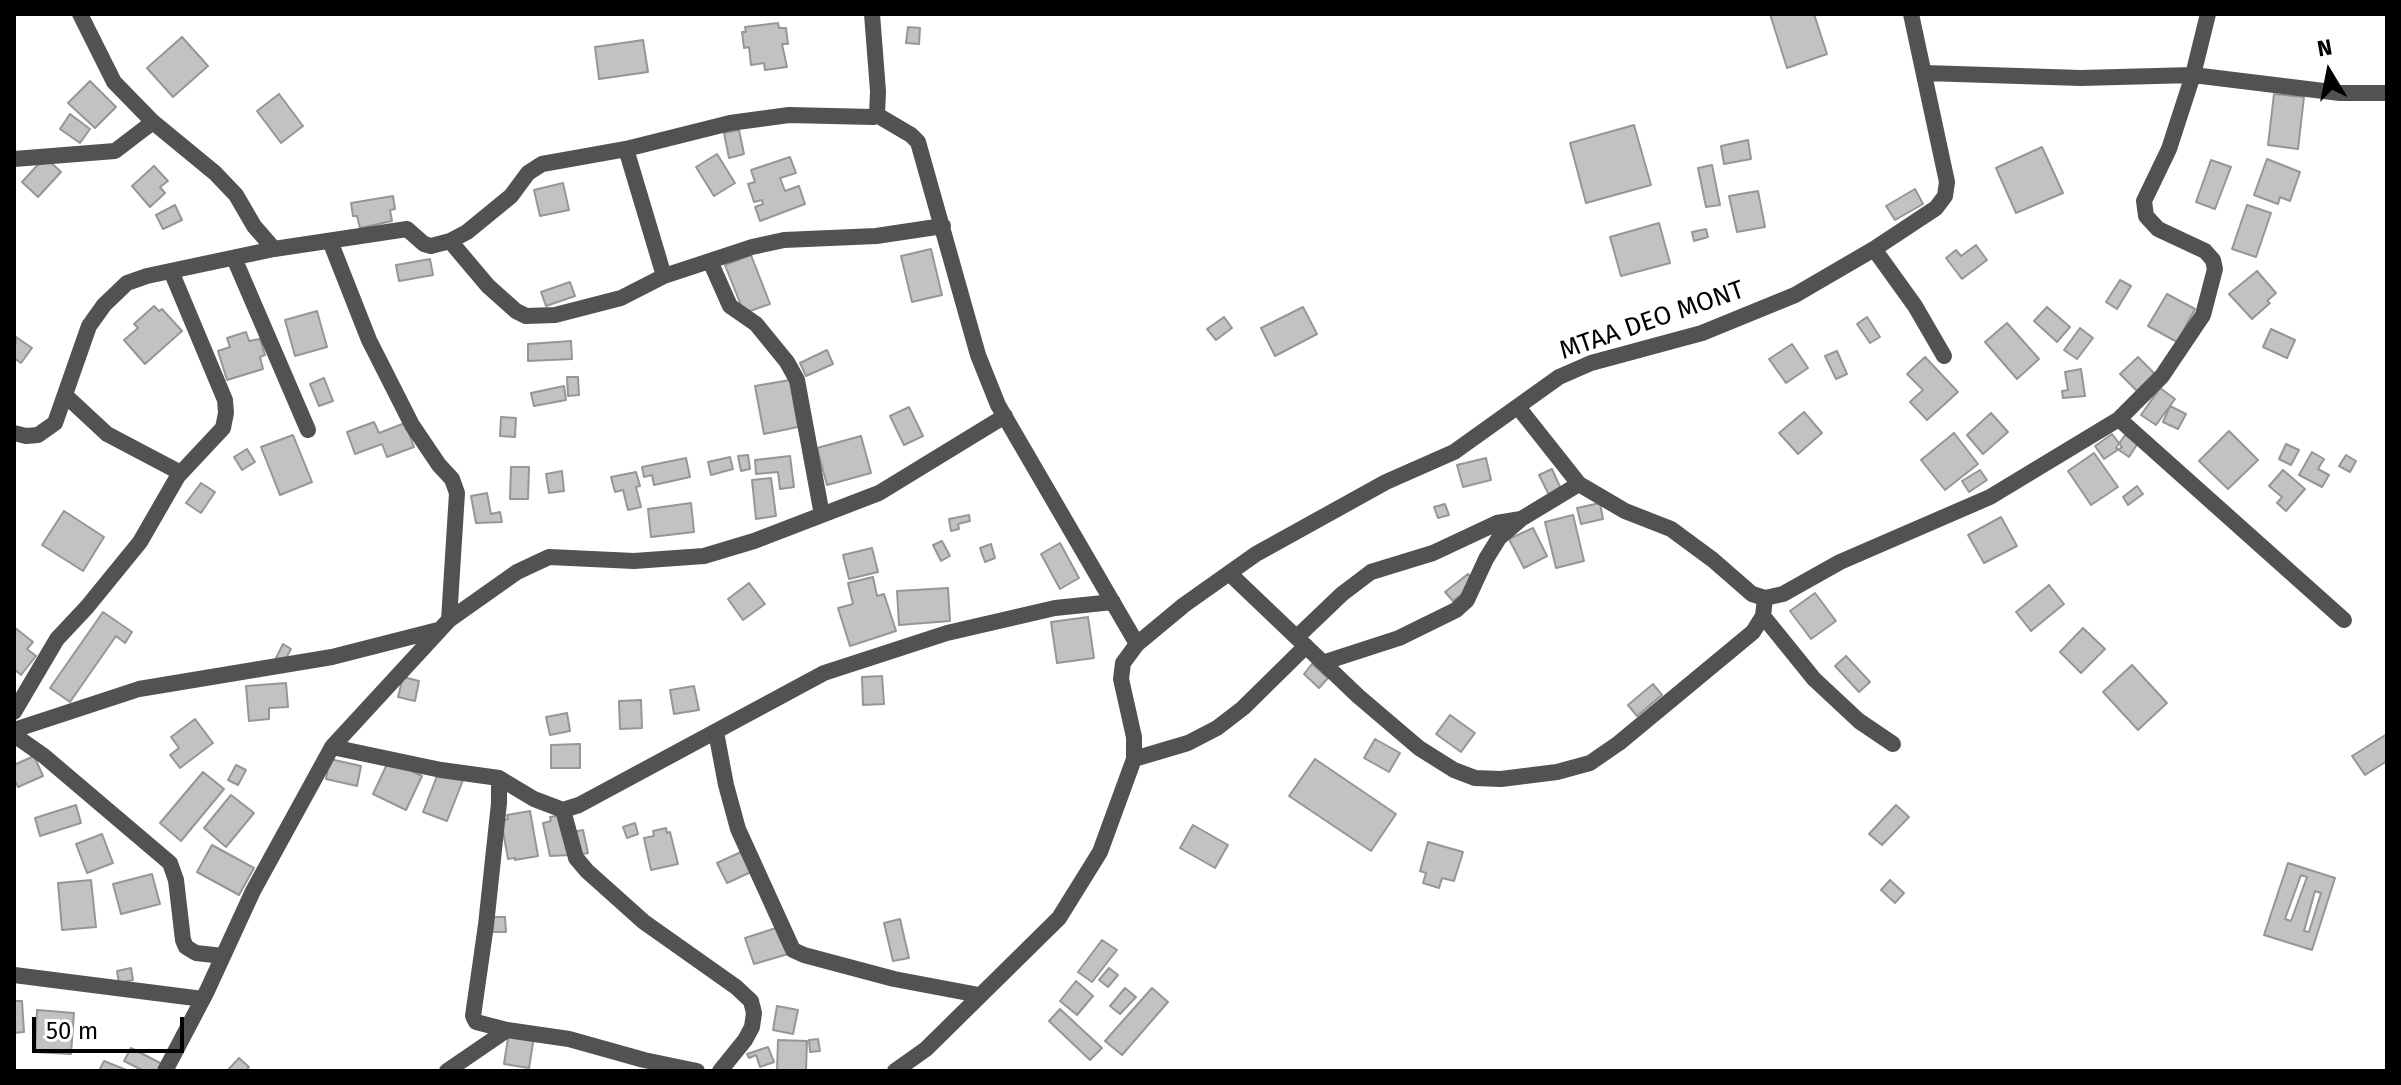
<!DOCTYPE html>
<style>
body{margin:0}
#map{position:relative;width:2401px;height:1085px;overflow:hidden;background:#fff;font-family:"Fira Sans",sans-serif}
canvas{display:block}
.frame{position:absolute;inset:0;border:16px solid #000;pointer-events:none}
.north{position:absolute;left:2289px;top:32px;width:80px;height:80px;-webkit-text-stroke:6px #fff;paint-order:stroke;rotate:350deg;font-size:22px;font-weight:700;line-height:32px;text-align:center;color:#000}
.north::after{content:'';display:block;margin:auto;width:28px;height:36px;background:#000;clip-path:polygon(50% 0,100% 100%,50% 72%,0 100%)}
.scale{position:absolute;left:32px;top:1017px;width:152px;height:36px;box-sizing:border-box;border:4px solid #000;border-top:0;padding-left:10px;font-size:24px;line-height:28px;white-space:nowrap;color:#000;-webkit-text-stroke:6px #fff;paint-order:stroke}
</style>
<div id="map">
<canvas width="2401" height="1085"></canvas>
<div class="frame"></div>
<div class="north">N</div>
<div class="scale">50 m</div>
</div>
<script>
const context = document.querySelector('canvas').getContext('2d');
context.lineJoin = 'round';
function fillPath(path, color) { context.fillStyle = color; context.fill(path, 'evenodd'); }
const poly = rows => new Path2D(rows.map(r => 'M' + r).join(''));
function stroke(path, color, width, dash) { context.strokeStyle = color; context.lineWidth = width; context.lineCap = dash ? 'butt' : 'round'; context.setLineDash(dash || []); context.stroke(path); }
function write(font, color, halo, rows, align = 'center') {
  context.font = font + ' "Fira Sans",sans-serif'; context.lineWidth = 8; context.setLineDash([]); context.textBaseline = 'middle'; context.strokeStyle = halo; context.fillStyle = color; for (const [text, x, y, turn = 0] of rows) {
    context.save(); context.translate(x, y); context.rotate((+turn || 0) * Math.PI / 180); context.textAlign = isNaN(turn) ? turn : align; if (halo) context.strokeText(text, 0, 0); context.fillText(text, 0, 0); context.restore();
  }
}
const building = poly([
 [1770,14,1814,14,1827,54,1787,68,1770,14],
 [778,23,779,28,786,28,788,44,782,44,787,67,765,70,764,63,751,65,749,47,744,48,742,32,746,32,745,27,778,23],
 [908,27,920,28,919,44,906,43,908,27],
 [182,37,208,66,173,97,147,68,182,37],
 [643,40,648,72,599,79,595,47,643,40],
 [90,81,116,107,95,128,68,103,90,81],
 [279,94,303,126,281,143,257,111,279,94],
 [2274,94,2304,97,2298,149,2268,145,2274,94],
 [70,114,90,129,80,143,60,129,70,114],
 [1634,125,1651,185,1586,203,1570,143,1634,125],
 [739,130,744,154,729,158,724,133,739,130],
 [1748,140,1751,159,1724,164,1721,146,1748,140],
 [2042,147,2063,193,2016,213,1996,168,2042,147],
 [717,154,735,183,714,196,696,167,717,154],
 [45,157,61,172,38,197,22,182,45,157],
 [790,157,796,173,780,178,785,191,799,186,805,204,760,221,755,207,763,204,762,200,754,202,748,184,755,182,751,170,790,157],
 [2267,159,2300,172,2290,201,2280,197,2278,204,2254,195,2267,159],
 [2211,160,2231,167,2215,209,2196,202,2211,160],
 [1712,165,1720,205,1706,207,1698,168,1712,165],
 [154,166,168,181,160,187,165,193,150,207,132,186,154,166],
 [563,183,569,210,540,216,534,190,563,183],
 [1915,189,1923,204,1895,220,1886,206,1915,189],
 [1758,191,1765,227,1737,232,1729,196,1758,191],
 [393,196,395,209,390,210,392,221,360,228,357,216,353,216,351,203,393,196],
 [175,205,182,220,163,229,156,215,175,205],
 [2247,205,2271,213,2256,257,2232,249,2247,205],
 [1659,223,1670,263,1621,276,1610,237,1659,223],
 [1706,229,1708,237,1694,241,1692,232,1706,229],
 [1976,245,1987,260,1962,279,1946,258,1956,250,1961,256,1976,245],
 [931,249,942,295,912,302,901,256,931,249],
 [751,255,770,304,744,313,725,265,751,255],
 [430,259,433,275,399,281,396,265,430,259],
 [2257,271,2276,293,2267,301,2270,303,2252,319,2229,294,2257,271],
 [2120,280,2131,286,2117,309,2106,302,2120,280],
 [570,282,575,296,546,306,541,292,570,282],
 [2167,294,2195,309,2177,342,2148,326,2167,294],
 [154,306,159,311,162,309,182,331,145,364,124,340,138,328,134,324,154,306],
 [1303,307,1317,334,1275,356,1261,328,1303,307],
 [2047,307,2070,327,2057,342,2034,321,2047,307],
 [317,311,327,347,295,356,285,320,317,311],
 [1224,317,1232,328,1216,340,1207,329,1224,317],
 [1867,317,1880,337,1870,343,1857,324,1867,317],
 [2007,323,2039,359,2017,379,1985,342,2007,323],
 [2080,328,2093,338,2077,359,2064,350,2080,328],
 [2271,329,2295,340,2287,358,2263,347,2271,329],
 [246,332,249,341,260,339,265,355,260,357,263,369,227,380,218,351,230,347,227,338,246,332],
 [16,337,32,348,21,363,14,358,16,337],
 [571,341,572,359,528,361,528,344,571,341],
 [1792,344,1808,368,1786,383,1769,359,1792,344],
 [827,350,833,364,806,376,800,363,827,350],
 [1837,351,1847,374,1836,379,1825,356,1837,351],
 [1925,357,1958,392,1927,420,1910,402,1923,390,1907,374,1925,357],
 [2138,357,2157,376,2139,393,2120,374,2138,357],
 [2081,369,2085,396,2063,398,2062,391,2068,390,2065,372,2081,369],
 [567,377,578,377,579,395,568,396,567,377],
 [324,378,333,401,319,406,310,384,324,378],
 [790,380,798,427,764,434,755,386,790,380],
 [564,386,566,400,534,406,531,393,564,386],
 [2160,388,2175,399,2156,425,2141,415,2160,388],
 [2170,406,2186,414,2178,429,2163,422,2170,406],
 [909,407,923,436,904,445,890,416,909,407],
 [1804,412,1822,433,1798,454,1779,433,1804,412],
 [1991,413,2008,432,1983,454,1967,435,1991,413],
 [501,417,516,418,515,437,500,436,501,417],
 [374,422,379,433,405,423,414,447,387,457,382,444,355,454,347,432,374,422],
 [2229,431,2258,460,2228,489,2199,461,2229,431],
 [1954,433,1978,464,1945,490,1921,460,1954,433],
 [2112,434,2122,447,2104,459,2095,446,2112,434],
 [293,435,312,482,280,495,261,447,293,435],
 [2125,435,2138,443,2129,457,2116,448,2125,435],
 [861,436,871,473,827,485,817,448,861,436],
 [2286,444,2299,450,2291,465,2279,459,2286,444],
 [247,449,255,462,242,470,234,457,247,449],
 [2312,452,2324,459,2318,469,2329,475,2322,487,2299,475,2312,452],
 [2094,453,2118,487,2091,505,2068,471,2094,453],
 [748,455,750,469,741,471,738,456,748,455],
 [2346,455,2356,461,2350,472,2339,466,2346,455],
 [790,456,794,487,780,489,778,472,756,474,755,460,790,456],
 [730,457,733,469,711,475,708,462,730,457],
 [686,458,690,477,654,485,652,475,644,477,642,467,686,458],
 [1486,458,1491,480,1463,487,1457,465,1486,458],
 [511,467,529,467,528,499,510,499,511,467],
 [1552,469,1561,489,1549,495,1539,475,1552,469],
 [1980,470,1987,480,1969,492,1962,481,1980,470],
 [2283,470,2305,489,2286,511,2277,503,2282,497,2269,486,2283,470],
 [562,471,564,491,549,493,546,474,562,471],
 [636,472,640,486,636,487,641,507,628,510,623,490,615,492,611,477,636,472],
 [771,478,776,516,756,519,752,480,771,478],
 [201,483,215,492,201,513,186,503,201,483],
 [2137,486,2143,494,2128,505,2123,497,2137,486],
 [487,493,491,514,500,512,502,522,476,523,471,496,487,493],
 [691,503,694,532,651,537,648,509,691,503],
 [1600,503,1603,519,1581,524,1577,508,1600,503],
 [1445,504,1449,515,1438,518,1434,507,1445,504],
 [64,511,104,537,83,571,42,545,64,511],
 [969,515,970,521,958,524,959,529,951,531,949,519,969,515],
 [1573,515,1584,561,1556,568,1545,522,1573,515],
 [2001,517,2017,546,1984,563,1968,535,2001,517],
 [1533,528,1547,556,1524,568,1509,539,1533,528],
 [942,541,950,556,941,561,933,545,942,541],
 [1060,543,1079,578,1060,589,1041,554,1060,543],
 [991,544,995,558,985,562,980,548,991,544],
 [872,548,878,572,849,579,843,555,872,548],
 [1468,574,1476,583,1453,601,1445,592,1468,574],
 [873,577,877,596,884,594,896,631,850,646,838,608,853,604,848,583,873,577],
 [749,583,765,604,743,620,728,599,749,583],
 [2049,585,2064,604,2031,631,2016,612,2049,585],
 [948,588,950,621,899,625,897,591,948,588],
 [1815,593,1836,621,1811,639,1790,611,1815,593],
 [103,612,132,632,125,643,116,636,70,702,50,688,103,612],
 [1088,617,1094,658,1057,663,1051,622,1088,617],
 [14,627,33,642,27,649,36,656,21,675,14,669,14,627],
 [2083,628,2105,649,2081,673,2060,652,2083,628],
 [283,644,291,649,284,662,276,658,283,644],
 [1846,656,1870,682,1859,692,1835,666,1846,656],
 [1312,664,1328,678,1319,688,1304,674,1312,664],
 [2132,665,2167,703,2138,730,2103,692,2132,665],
 [882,676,884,704,863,705,862,677,882,676],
 [403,677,419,681,415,701,398,697,403,677],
 [286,683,288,707,269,708,269,719,249,721,246,686,286,683],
 [1653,684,1662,695,1637,716,1628,705,1653,684],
 [694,686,699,710,674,714,670,690,694,686],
 [641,700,642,728,620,729,619,701,641,700],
 [567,713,570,731,550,735,546,717,567,713],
 [1450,715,1475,733,1461,752,1436,734,1450,715],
 [195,719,213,743,180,768,170,755,179,748,171,737,195,719],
 [2387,734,2387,761,2365,775,2352,756,2387,734],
 [1375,739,1400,753,1389,772,1364,758,1375,739],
 [580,744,580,768,551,768,551,745,580,744],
 [34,756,43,776,18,787,14,779,14,765,34,756],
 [330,759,361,766,357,786,326,779,330,759],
 [1315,759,1396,814,1371,851,1289,796,1315,759],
 [389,760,422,776,406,810,373,794,389,760],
 [236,765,246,770,238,785,228,780,236,765],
 [439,771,463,780,447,821,423,812,439,771],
 [203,772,224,789,181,841,160,823,203,772],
 [231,795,254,813,226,847,204,828,231,795],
 [76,805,81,823,40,836,35,818,76,805],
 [1896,805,1909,817,1882,845,1869,834,1896,805],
 [530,811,538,856,515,860,515,858,508,859,501,820,508,819,507,815,530,811],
 [562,815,570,855,550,856,543,823,551,821,550,817,562,815],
 [635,823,638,834,627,838,623,827,635,823],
 [1193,825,1228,845,1215,868,1180,848,1193,825],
 [666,828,667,833,670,832,678,864,651,870,644,838,654,836,653,831,666,828],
 [583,830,588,853,578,855,573,832,583,830],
 [102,834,113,863,87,873,76,844,102,834],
 [1428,842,1463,852,1454,881,1442,878,1439,888,1423,883,1426,873,1420,871,1428,842],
 [212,845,254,868,239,895,197,872,212,845],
 [741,852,751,872,727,883,717,863,741,852],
 [2288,863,2335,878,2312,950,2264,935,2288,863],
 [2301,875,2307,877,2291,921,2285,919,2301,875],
 [2315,891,2321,893,2309,932,2304,931,2315,891],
 [152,874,160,904,121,914,113,884,152,874],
 [91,880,96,927,62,930,58,883,91,880],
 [1890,880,1904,893,1895,903,1881,890,1890,880],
 [492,917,505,917,506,932,492,932,492,917],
 [900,919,909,958,893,961,884,923,900,919],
 [779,927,788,954,754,964,745,938,779,927],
 [1102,940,1117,950,1092,982,1078,972,1102,940],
 [131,968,133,980,119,983,117,971,131,968],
 [1109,968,1118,975,1108,987,1099,980,1109,968],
 [1076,981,1093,996,1077,1015,1060,1001,1076,981],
 [1125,988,1136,997,1120,1014,1110,1006,1125,988],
 [1152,988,1168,1002,1122,1055,1105,1041,1152,988],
 [14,1001,22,1001,24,1032,14,1033,14,1001],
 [777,1006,798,1010,793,1034,773,1030,777,1006],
 [1060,1009,1102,1048,1090,1060,1049,1021,1060,1009],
 [37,1010,74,1013,71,1054,35,1052,37,1010],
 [509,1032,534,1037,529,1068,504,1064,509,1032],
 [818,1039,820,1051,810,1052,809,1040,818,1039],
 [778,1040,807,1041,806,1070,777,1071,778,1040],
 [768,1047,774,1062,760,1067,756,1055,749,1058,747,1054,768,1047],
 [131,1048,168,1067,166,1071,144,1071,124,1061,131,1048],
 [239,1058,249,1067,245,1071,227,1071,239,1058],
 [104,1061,129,1071,99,1071,104,1061]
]);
fillPath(building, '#c2c2c2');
stroke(building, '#969696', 2);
stroke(poly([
 [80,14,114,82,153,122,215,173,236,195,254,226,274,249],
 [1925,73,2081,78,2193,75,2340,93,2387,93],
 [877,115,911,135,918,142,978,355,998,405,1137,644],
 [626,149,664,276],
 [14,159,115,151,153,122],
 [330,241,369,340,412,425,439,465,452,479,457,493,449,620],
 [450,241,488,286,516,311,526,316,555,315,621,298,664,276,752,247,784,240,876,236,943,226],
 [1874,249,1915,306,1944,356],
 [234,258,308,430],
 [710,261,730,306,756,324,787,362,797,380,822,515],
 [65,395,107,434,181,473],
 [1518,407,1579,484,1625,511,1671,529,1713,560,1752,594,1765,598,1783,594,1840,562,1990,497,2119,419,2162,376,2203,315,2215,269,2213,260,2205,251,2158,229,2146,216,2144,201,2169,149,2193,75,2208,14],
 [2119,419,2344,620],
 [14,433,26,436,38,435,55,423,89,326,104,305,127,283,147,276,274,249,407,229,424,244,431,246,450,241,467,232,511,196,528,173,542,164,626,149,730,123,789,115,873,117,877,115,878,91,872,14],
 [1229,573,1358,696,1419,748,1454,770,1475,778,1501,779,1557,772,1590,763,1619,743,1753,632,1763,616,1765,598],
 [1763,616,1814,679,1859,721,1893,744],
 [1297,637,1342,594,1371,572,1433,553,1497,523,1521,519,1579,484],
 [1325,662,1399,638,1456,610,1467,600,1486,559,1499,538,1520,520],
 [14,712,57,639,87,607,140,542,178,476,223,428,226,413,225,400,171,271],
 [14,730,139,689,332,657,438,630],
 [716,732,726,785,738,829,793,950,804,955,894,979,979,995],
 [14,735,44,756,170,863,176,880,183,940,186,947,196,953,223,956],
 [332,747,441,770,499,778,534,799,563,810,579,805,824,673,947,633,1055,608,1113,602],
 [1134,759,1188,743,1217,728,1243,708,1306,646],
 [499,778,499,803,486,925,473,1016,476,1022,507,1030,569,1039,644,1060,697,1071],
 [563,810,576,858,587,871,644,922,736,987,751,1001,754,1013,752,1027,745,1040,720,1071],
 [14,975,203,999],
 [165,1071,207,991,253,891,332,747,449,620,517,572,549,557,634,561,704,556,754,541,879,493,1005,416],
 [447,1071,507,1030],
 [895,1071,926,1049,1059,918,1100,852,1134,759,1134,737,1121,679,1123,663,1137,644,1184,605,1256,554,1386,482,1454,452,1559,377,1591,363,1702,333,1795,295,1874,249,1936,208,1945,196,1947,182,1911,14]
]), '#525252', 16);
write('26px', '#000', '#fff', [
 ["MTAA DEO MONT",1652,321,-19]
]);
</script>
